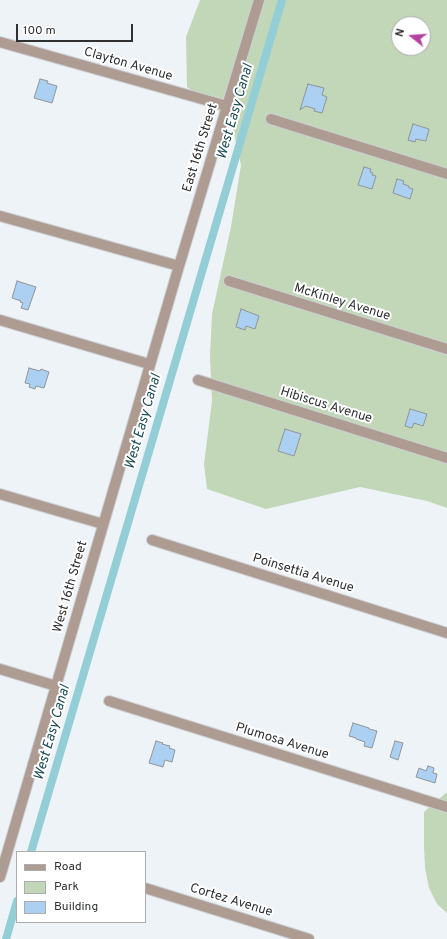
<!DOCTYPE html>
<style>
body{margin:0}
#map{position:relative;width:447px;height:939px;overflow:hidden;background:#eef3f8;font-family:Overpass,sans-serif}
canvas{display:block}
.legend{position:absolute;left:16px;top:851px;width:130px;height:72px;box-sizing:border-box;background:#fff;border:1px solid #abacad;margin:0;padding:5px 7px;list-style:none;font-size:12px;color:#2e3032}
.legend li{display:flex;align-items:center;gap:8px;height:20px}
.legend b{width:20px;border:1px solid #abacad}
.north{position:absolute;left:391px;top:16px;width:40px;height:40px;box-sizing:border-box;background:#fff;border:1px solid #abacad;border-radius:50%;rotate:287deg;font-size:11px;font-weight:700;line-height:16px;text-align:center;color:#2e3032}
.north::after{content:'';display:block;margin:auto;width:14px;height:18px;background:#b344a2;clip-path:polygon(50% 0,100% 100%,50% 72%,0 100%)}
.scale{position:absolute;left:16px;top:24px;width:117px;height:18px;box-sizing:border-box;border:2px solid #2e3032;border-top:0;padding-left:5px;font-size:12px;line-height:14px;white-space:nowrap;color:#2e3032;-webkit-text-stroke:3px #fff;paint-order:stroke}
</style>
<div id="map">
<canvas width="447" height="939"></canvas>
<ul class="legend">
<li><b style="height:5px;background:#ae9b91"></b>Road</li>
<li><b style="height:11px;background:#c1d7b7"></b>Park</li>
<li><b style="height:11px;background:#abd0f1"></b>Building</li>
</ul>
<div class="north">N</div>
<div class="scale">100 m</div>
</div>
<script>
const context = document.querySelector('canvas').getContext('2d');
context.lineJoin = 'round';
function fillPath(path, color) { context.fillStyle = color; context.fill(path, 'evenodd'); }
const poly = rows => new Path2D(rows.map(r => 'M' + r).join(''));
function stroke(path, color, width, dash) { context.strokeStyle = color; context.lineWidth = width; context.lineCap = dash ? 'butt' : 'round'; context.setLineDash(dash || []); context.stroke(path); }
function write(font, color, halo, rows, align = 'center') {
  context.font = font + ' Overpass,sans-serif'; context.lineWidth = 4; context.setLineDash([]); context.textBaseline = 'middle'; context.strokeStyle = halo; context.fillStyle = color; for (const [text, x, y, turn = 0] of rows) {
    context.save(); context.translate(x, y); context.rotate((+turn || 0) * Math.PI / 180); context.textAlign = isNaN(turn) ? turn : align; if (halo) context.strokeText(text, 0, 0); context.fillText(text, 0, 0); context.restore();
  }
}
fillPath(poly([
 [200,0,447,0,447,508,427,501,360,487,266,509,207,489,204,464,212,401,210,357,212,314,231,227,241,165,231,120,187,87,186,37],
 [399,24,423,24,423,48,399,48],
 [447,792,447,913,437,904,429,888,425,868,424,846,424,812]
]), '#c1d7b7');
stroke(poly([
 [31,852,282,0],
 [6,939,17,901]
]), '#93cdd6', 8);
const building = poly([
 [40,79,48,81,47,83,57,86,52,103,34,98,40,79],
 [308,84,324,88,322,95,327,97,322,113,314,111,315,109,306,106,300,110,308,84],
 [413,124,429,129,426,141,416,139,415,142,408,140,413,124],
 [364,167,371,169,370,172,373,173,372,175,376,176,372,189,358,185,364,167],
 [397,179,404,181,403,184,409,186,409,188,413,189,410,199,393,193,397,179],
 [17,281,36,287,28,310,21,308,23,303,20,302,21,301,12,298,17,281],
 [241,309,259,316,255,329,246,326,245,330,236,327,241,309],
 [29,368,40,371,41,369,49,372,44,388,36,386,35,389,29,387,30,384,25,383,29,368],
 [410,409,427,414,423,426,414,423,412,428,405,426,410,409],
 [285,429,301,434,294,456,278,451,285,429],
 [353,723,369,728,369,729,377,731,372,748,364,746,365,742,356,739,356,738,349,736,353,723],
 [156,741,163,743,162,744,170,746,169,748,175,750,172,762,165,760,163,767,149,763,156,741],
 [395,741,403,743,398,760,390,757,395,741],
 [428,766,434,768,433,773,437,774,435,783,416,777,419,768,426,771,428,766]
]);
fillPath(building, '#abd0f1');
stroke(building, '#909599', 1);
const minor = poly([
 [0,42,227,106],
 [271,119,447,174],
 [0,216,179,266],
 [229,281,447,349],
 [0,320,149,364],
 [198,380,447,458],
 [0,494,103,524],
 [152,540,447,633],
 [0,669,56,686],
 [109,701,447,807],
 [0,877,179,266,259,0],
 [145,888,309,939]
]);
stroke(minor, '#cbd0d4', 12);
stroke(minor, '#ae9b91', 10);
write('13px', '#2e3032', '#fff', [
 ["Clayton Avenue",128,65,16],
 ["East 16th Street",201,148,-73],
 ["McKinley Avenue",342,303,17],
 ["Hibiscus Avenue",326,406,17],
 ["Poinsettia Avenue",303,574,17],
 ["West 16th Street",71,587,-74],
 ["Plumosa Avenue",282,742,17],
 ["Cortez Avenue",231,901,17]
]);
write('italic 14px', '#194b53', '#fff', [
 ["West Easy Canal",236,112,-74],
 ["West Easy Canal",144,422,-74],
 ["West Easy Canal",53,733,-74]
]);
</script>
